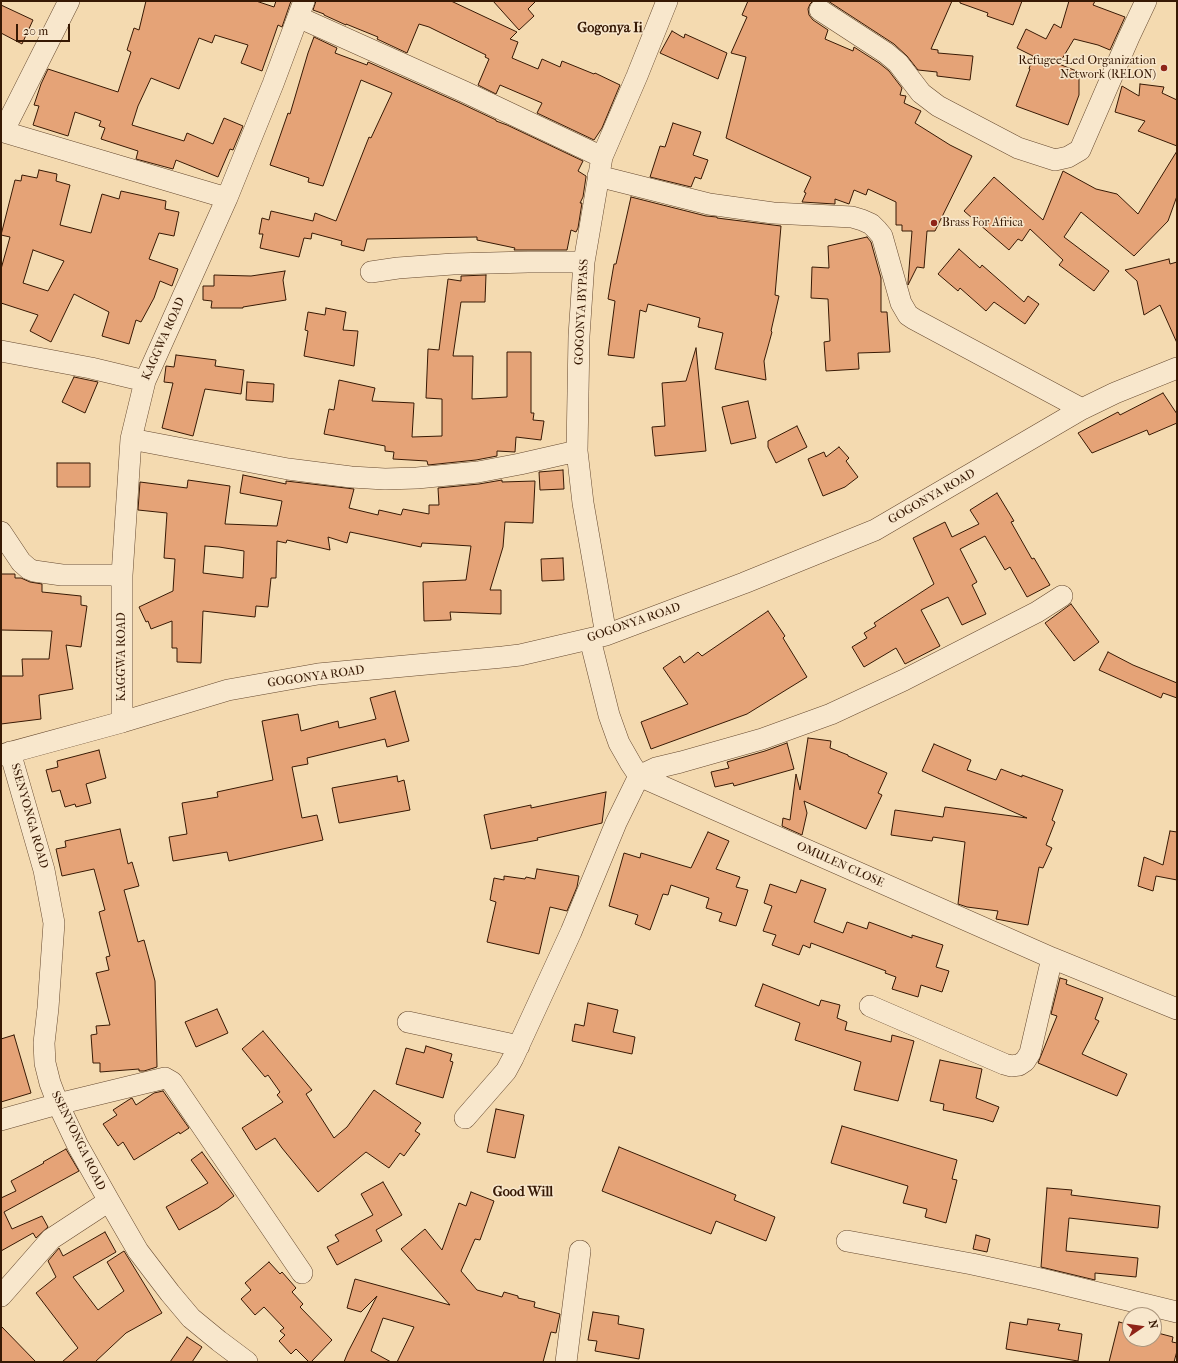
<!DOCTYPE html>
<style>
body{margin:0}
#map{position:relative;width:1178px;height:1363px;overflow:hidden;background:#f4dab0;font-family:"IM FELL French Canon",serif}
canvas{display:block}
.frame{position:absolute;inset:0;border:2px solid #371904;pointer-events:none}
.north{position:absolute;left:1122px;top:1307px;width:40px;height:40px;box-sizing:border-box;background:#f8e7cc;border:1px solid #ab957c;border-radius:50%;rotate:77deg;font-size:11px;font-weight:700;line-height:16px;text-align:center;color:#371904}
.north::after{content:'';display:block;margin:auto;width:14px;height:18px;background:#8f2418;clip-path:polygon(50% 0,100% 100%,50% 72%,0 100%)}
.scale{position:absolute;left:16px;top:24px;width:54px;height:18px;box-sizing:border-box;border:2px solid #371904;border-top:0;padding-left:5px;font-size:12px;line-height:14px;white-space:nowrap;color:#371904;-webkit-text-stroke:3px #f8e7cc;paint-order:stroke}
</style>
<div id="map">
<canvas width="1178" height="1363"></canvas>
<div class="frame"></div>
<div class="north">N</div>
<div class="scale">20 m</div>
</div>
<script>
const context = document.querySelector('canvas').getContext('2d');
context.lineJoin = 'round';
function fillPath(path, color) { context.fillStyle = color; context.fill(path, 'evenodd'); }
const poly = rows => new Path2D(rows.map(r => 'M' + r).join(''));
function stroke(path, color, width, dash) { context.strokeStyle = color; context.lineWidth = width; context.lineCap = dash ? 'butt' : 'round'; context.setLineDash(dash || []); context.stroke(path); }
function write(font, color, halo, rows, align = 'center') {
  context.font = font + ' "IM FELL French Canon",serif'; context.lineWidth = 3; context.setLineDash([]); context.textBaseline = 'middle'; context.strokeStyle = halo; context.fillStyle = color; for (const [text, x, y, turn = 0] of rows) {
    context.save(); context.translate(x, y); context.rotate((+turn || 0) * Math.PI / 180); context.textAlign = isNaN(turn) ? turn : align; if (halo) context.strokeText(text, 0, 0); context.fillText(text, 0, 0); context.restore();
  }
}
const building = poly([
 [146,1,256,1,274,7,276,1,291,1,282,27,278,25,262,71,241,63,248,45,215,35,212,43,199,38,179,89,151,78,138,106,132,125,184,141,187,133,213,144,224,118,243,126,233,150,230,149,218,177,176,160,173,169,136,159,138,151,101,139,105,128,99,126,101,121,75,112,68,136,33,125,39,106,34,105,41,84,48,69,118,92,131,52,127,50,134,28,139,30,146,1],
 [316,1,451,1,517,32,510,39,518,42,512,58,538,69,542,59,560,67,562,61,594,74,595,73,620,85,602,128,594,140,537,113,542,103,500,85,496,94,478,85,489,59,485,57,486,55,429,27,419,24,407,53,377,39,378,37,346,24,346,25,324,15,324,14,313,10,316,1],
 [493,1,536,1,528,9,534,16,519,30,493,1],
 [748,1,813,1,810,4,808,9,809,15,813,20,828,30,825,39,853,51,854,47,879,63,889,71,902,88,900,95,906,96,904,103,921,111,915,123,950,145,972,156,935,231,927,231,924,268,917,267,908,285,908,282,912,231,902,231,902,225,896,225,896,202,868,189,866,195,854,190,849,204,835,199,835,204,802,202,806,193,804,192,811,177,726,138,746,57,731,53,747,17,742,15,748,1],
 [828,1,952,1,931,49,938,50,938,53,973,56,970,80,937,76,937,72,918,70,907,56,894,44,828,1],
 [960,1,1022,1,1013,25,987,16,988,13,960,3,960,1],
 [1069,1,1095,1,1093,5,1125,17,1110,50,1098,45,1074,39,1059,64,1079,72,1079,95,1068,125,1016,106,1030,69,1029,69,1033,56,1017,48,1026,29,1046,39,1054,24,1061,28,1069,1],
 [1,5,33,20,22,44,1,33,1,5],
 [672,31,684,38,685,34,727,53,718,79,660,53,672,31],
 [314,37,337,48,335,53,367,65,368,62,460,103,496,120,496,121,507,125,583,161,578,171,586,176,586,177,583,197,580,203,582,203,578,228,576,232,571,230,567,250,514,250,515,248,477,240,477,237,367,239,364,251,341,245,342,241,312,233,311,239,304,238,299,257,260,248,263,234,259,234,262,218,269,220,271,211,313,221,315,213,336,221,369,137,371,138,392,93,361,80,323,186,308,182,309,178,270,165,288,113,290,114,308,53,314,37],
 [1140,84,1164,87,1162,93,1177,100,1177,146,1138,131,1145,121,1115,112,1122,86,1139,96,1140,84],
 [673,123,701,132,693,155,708,160,701,179,695,177,691,187,650,177,660,146,665,147,673,123],
 [1177,151,1177,196,1168,221,1134,256,1081,212,1064,237,1109,271,1094,291,1059,265,1063,260,1030,229,1022,241,1018,239,1009,250,964,211,994,177,1043,220,1063,171,1096,189,1117,194,1138,214,1177,151],
 [39,170,57,174,56,181,70,185,60,225,91,233,102,194,119,199,121,191,166,201,165,209,179,212,174,236,159,233,149,259,178,269,172,286,160,281,154,298,141,322,136,320,129,344,102,336,109,312,74,294,51,342,30,331,38,315,1,303,1,269,10,237,1,235,15,180,21,181,22,175,37,178,39,170],
 [33,250,64,261,48,291,23,283,33,250],
 [631,197,706,216,717,217,717,218,781,226,775,295,779,296,771,331,772,332,764,361,766,380,715,369,723,333,698,327,700,318,648,304,646,312,640,310,634,358,608,355,615,301,608,299,614,264,616,264,631,197],
 [867,237,871,242,881,278,881,312,887,312,890,352,858,353,859,369,826,371,824,342,830,341,828,299,811,298,812,267,829,268,828,246,867,237],
 [959,249,980,268,982,265,1024,302,1028,296,1039,304,1025,324,994,302,986,311,960,288,958,291,938,274,959,249],
 [1169,259,1170,264,1177,262,1177,343,1160,305,1144,315,1137,281,1125,270,1169,259],
 [285,271,283,280,286,300,243,307,243,308,211,308,212,301,203,300,203,286,214,286,214,275,251,276,285,271],
 [486,275,485,302,461,302,453,356,473,356,472,399,507,397,507,352,531,352,531,413,534,413,533,420,544,421,541,440,516,437,515,452,497,451,497,456,476,460,428,465,427,461,393,459,394,452,385,451,385,446,324,434,329,409,334,410,339,380,375,388,372,401,414,403,412,437,442,436,442,399,426,398,428,349,439,350,448,279,461,281,461,276,486,275],
 [326,308,346,312,343,330,358,331,354,366,304,356,308,331,305,330,308,312,325,315,326,308],
 [696,348,706,451,655,456,652,427,665,426,662,383,686,381,696,348],
 [176,355,216,360,215,366,244,370,241,394,205,389,193,436,162,428,173,383,164,382,166,366,174,367,176,355],
 [74,377,98,382,85,413,62,402,74,377],
 [247,382,274,384,273,402,246,400,247,382],
 [1163,393,1177,414,1177,423,1149,435,1147,430,1092,453,1078,433,1118,412,1120,415,1163,393],
 [748,401,756,438,731,444,722,407,748,401],
 [797,426,807,447,776,463,768,447,768,441,797,426],
 [839,447,849,458,846,461,858,477,845,487,823,496,808,459,824,452,826,457,839,447],
 [57,463,90,463,90,487,57,487,57,463],
 [563,470,564,489,540,490,539,472,563,470],
 [243,475,286,484,286,481,354,489,349,508,378,515,379,510,401,515,403,509,429,514,429,505,439,505,438,488,479,484,502,480,502,482,535,481,533,523,505,522,503,547,490,590,501,590,501,614,450,612,451,620,424,621,423,582,466,580,471,546,422,543,421,547,350,532,347,543,328,537,330,550,287,540,286,543,277,541,276,578,271,578,268,607,256,606,255,617,203,611,201,663,177,662,177,648,172,648,172,621,151,629,148,621,146,622,139,607,173,591,175,559,164,558,167,513,138,510,140,482,187,488,188,480,230,486,225,524,277,526,282,501,240,493,243,475],
 [205,546,219,547,244,551,243,578,203,573,205,546],
 [997,493,1014,521,1011,522,1032,559,1034,558,1050,585,1027,597,1010,567,1005,570,985,536,960,549,977,582,972,585,986,614,962,625,948,597,921,610,940,646,905,664,896,648,864,667,852,647,867,638,864,633,876,626,874,623,934,584,913,538,945,522,952,537,979,524,970,510,997,493],
 [563,558,564,580,542,581,541,559,563,558],
 [1,574,15,574,15,578,21,578,30,582,42,584,42,592,81,596,81,605,87,606,81,647,66,645,73,689,39,695,41,719,1,724,1,676,23,676,22,659,49,659,52,631,1,630,1,574],
 [1071,604,1099,642,1074,661,1045,623,1071,604],
 [768,611,785,636,783,638,807,677,747,714,651,749,641,722,688,704,663,668,680,656,684,663,698,652,702,656,768,611],
 [1108,652,1133,665,1177,683,1177,698,1163,693,1161,698,1099,670,1108,652],
 [395,691,409,741,387,747,385,739,307,758,308,764,292,767,302,818,317,815,323,840,229,861,227,852,173,861,169,837,187,834,182,803,218,797,217,792,273,780,262,721,298,714,301,731,338,721,339,728,376,719,370,698,395,691],
 [808,738,831,741,830,748,848,755,848,756,887,773,878,793,882,795,866,829,804,801,807,813,802,835,782,826,783,818,790,820,796,774,800,790,808,738],
 [787,743,794,769,734,786,733,783,715,787,711,772,729,768,727,762,765,751,787,743],
 [934,744,971,760,967,770,996,780,1001,769,1022,777,1022,775,1063,790,1052,820,1055,822,1046,845,1052,848,1043,868,1039,867,1028,925,996,919,998,911,967,907,958,904,965,842,933,837,932,841,891,835,895,810,943,817,945,807,1027,818,922,771,934,744],
 [99,750,106,778,86,784,91,803,76,807,75,804,65,807,60,790,52,792,46,770,58,767,57,761,99,750],
 [397,776,398,782,404,780,410,810,339,823,332,788,397,776],
 [606,792,602,823,537,838,538,840,491,849,484,815,531,805,531,808,606,792],
 [120,829,128,864,132,862,139,886,124,890,138,942,144,940,155,981,157,1067,144,1071,139,1071,139,1069,100,1072,100,1063,93,1063,91,1035,97,1034,96,1026,110,1025,96,973,109,970,106,957,110,956,99,912,105,910,94,869,62,876,56,849,66,847,65,841,120,829],
 [1170,831,1177,832,1177,880,1156,876,1153,891,1138,886,1144,857,1163,865,1170,831],
 [708,832,729,841,716,869,740,877,736,887,748,890,736,926,719,921,722,913,706,908,709,898,671,885,668,895,663,894,650,930,635,924,638,915,609,906,624,853,640,858,641,853,691,868,708,832],
 [537,869,579,876,577,887,567,911,550,907,539,954,487,942,496,902,490,900,494,878,504,880,504,876,525,879,526,877,535,879,537,869],
 [801,880,826,889,814,922,843,933,847,922,867,929,869,922,912,938,912,935,943,945,936,967,949,971,942,992,921,985,918,997,892,989,896,977,885,973,886,971,811,943,810,948,803,945,799,955,772,945,776,935,763,931,772,906,764,903,770,884,796,893,801,880],
 [1060,978,1067,980,1066,984,1103,998,1095,1019,1099,1021,1082,1054,1127,1074,1117,1096,1038,1063,1057,1016,1051,1014,1060,978],
 [763,984,819,1006,821,1000,840,1005,837,1018,847,1022,845,1030,891,1042,892,1035,914,1041,898,1101,854,1090,861,1062,795,1040,800,1023,755,1006,763,984],
 [588,1003,618,1010,613,1032,635,1037,632,1054,572,1041,575,1024,584,1026,588,1003],
 [217,1009,228,1033,196,1047,185,1022,217,1009],
 [263,1031,312,1090,306,1094,334,1138,347,1127,374,1090,421,1123,415,1131,420,1134,404,1156,400,1153,389,1168,366,1152,318,1192,282,1148,275,1138,256,1150,242,1128,283,1102,277,1095,280,1092,268,1075,265,1077,242,1049,263,1031],
 [14,1035,31,1093,1,1102,1,1039,14,1035],
 [426,1046,452,1054,450,1061,453,1062,443,1098,396,1084,406,1048,424,1053,426,1046],
 [940,1060,982,1069,976,1098,999,1107,993,1122,984,1119,943,1110,944,1104,930,1101,940,1060],
 [163,1091,189,1128,180,1134,179,1132,134,1160,123,1142,118,1146,103,1124,117,1115,113,1110,130,1099,132,1098,136,1105,154,1093,163,1091],
 [496,1109,524,1115,515,1158,487,1152,496,1109],
 [842,1126,957,1160,952,1179,957,1180,946,1223,925,1217,927,1209,903,1203,908,1186,831,1163,842,1126],
 [619,1147,736,1195,734,1200,775,1217,766,1241,716,1221,711,1234,602,1191,619,1147],
 [66,1149,79,1171,4,1212,12,1229,42,1216,48,1227,36,1238,33,1233,1,1251,1,1198,16,1191,11,1181,44,1163,43,1162,66,1149],
 [202,1152,234,1196,218,1208,179,1230,166,1207,208,1183,191,1160,202,1152],
 [383,1182,402,1215,376,1230,382,1241,337,1265,327,1247,339,1241,335,1235,373,1215,361,1194,383,1182],
 [1047,1188,1072,1190,1071,1195,1160,1206,1158,1228,1069,1218,1066,1251,1138,1258,1136,1277,1095,1273,1095,1280,1041,1267,1047,1188],
 [471,1192,494,1201,480,1240,475,1239,461,1271,477,1290,502,1297,504,1292,518,1296,518,1298,535,1302,534,1307,560,1314,556,1333,551,1332,543,1362,397,1362,414,1327,383,1318,371,1351,391,1362,344,1362,348,1352,377,1296,361,1312,347,1308,355,1279,450,1305,401,1249,425,1229,442,1250,459,1203,466,1206,471,1192],
 [105,1232,116,1252,73,1277,98,1310,124,1291,107,1262,124,1251,162,1313,126,1333,95,1362,62,1362,78,1348,36,1293,56,1277,48,1261,59,1248,63,1256,105,1232],
 [976,1235,990,1239,987,1252,973,1249,976,1235],
 [269,1262,280,1274,282,1272,296,1288,292,1292,303,1304,300,1307,332,1340,311,1362,309,1362,296,1349,291,1354,279,1341,285,1335,280,1331,284,1328,264,1307,255,1315,241,1299,251,1290,245,1283,269,1262],
 [593,1312,619,1316,618,1324,644,1329,639,1359,595,1351,597,1341,588,1340,593,1312],
 [1028,1319,1060,1324,1058,1330,1082,1334,1078,1361,1006,1349,1010,1322,1027,1325,1028,1319],
 [1119,1322,1130,1325,1130,1339,1154,1339,1154,1332,1173,1337,1172,1342,1177,1343,1177,1351,1174,1362,1109,1362,1119,1322],
 [1,1326,36,1362,1,1362,1,1326],
 [187,1337,202,1347,192,1362,170,1362,187,1337]
]);
fillPath(building, '#e5a377');
stroke(building, '#371904', 1);
const minor = poly([
 [820,10,886,53,898,63,921,93,938,106,1018,148,1055,160,1068,157,1080,150,1129,37,1146,1],
 [298,17,465,92,602,157],
 [1,131,227,198],
 [3,132,69,1],
 [598,176,709,204,773,213,852,217,862,220,871,224,877,230,882,236,901,303,908,315,914,319,1082,409],
 [371,272,398,268,453,264,528,262,584,262],
 [1,351,91,368,145,381],
 [131,439,288,469,351,477,385,479,417,478,478,472,520,464,577,451],
 [1,532,21,562,29,569,34,571,62,575,122,575],
 [606,635,583,503,577,451,579,336,584,262,602,157,637,76,667,1],
 [590,639,609,715,619,743,631,764,639,776,1052,958,1177,1009],
 [122,722,122,575,131,439,145,381,227,198,273,84,304,1],
 [10,752,44,870,54,923,48,1008,44,1043,45,1063,50,1083,58,1104,78,1146,109,1201,138,1251,170,1293,191,1318,219,1341,247,1362],
 [1,755,122,722,228,690,318,674,503,657,520,655,606,635,744,583,875,530,1082,409,1115,393,1177,368],
 [870,1006,1004,1064,1011,1066,1019,1065,1025,1061,1030,1053,1052,958],
 [408,1022,519,1046],
 [465,1118,506,1071,513,1058,571,932,616,823,639,776,656,768,681,762,762,739,831,714,904,680,1037,612,1062,596],
 [1,1120,58,1104,165,1078,172,1082,302,1273],
 [847,1241,972,1264,1041,1279,1177,1312],
 [1,1296,51,1239,109,1201],
 [566,1362,580,1251]
]);
stroke(minor, '#66492f', 22);
stroke(minor, '#f8e7cc', 21);
for (const [x, y, r, color] of [
 [1164,68,4,"#8f2418"],
 [934,223,4,"#8f2418"]
]) { const dot = new Path2D(); dot.arc(x, y, r, 0, 2 * Math.PI); context.fillStyle = color; context.fill(dot); stroke(dot, '#f8e7cc', 1.5); }
write('12px', '#371904', '#f8e7cc', [
 ["Refugee-Led Organization",1156,61],
 ["Network (RELON)",1156,75],
 ["Brass For Africa",942,223,"left"]
], 'right');
write('12px', '#371904', '#f8e7cc', [
 ["GOGONYA BYPASS",582,312,-87],
 ["KAGGWA ROAD",164,339,-66],
 ["GOGONYA ROAD",932,497,-30],
 ["GOGONYA ROAD",634,623,-19],
 ["KAGGWA ROAD",122,657,-90],
 ["GOGONYA ROAD",316,677,-8],
 ["SSENYONGA ROAD",29,816,74],
 ["OMULEN CLOSE",840,865,24],
 ["SSENYONGA ROAD",78,1141,64]
]);
write('bold 14px', '#371904', '#f8e7cc', [
 ["Gogonya Ii",610,29],
 ["Good Will",523,1193]
]);
</script>
